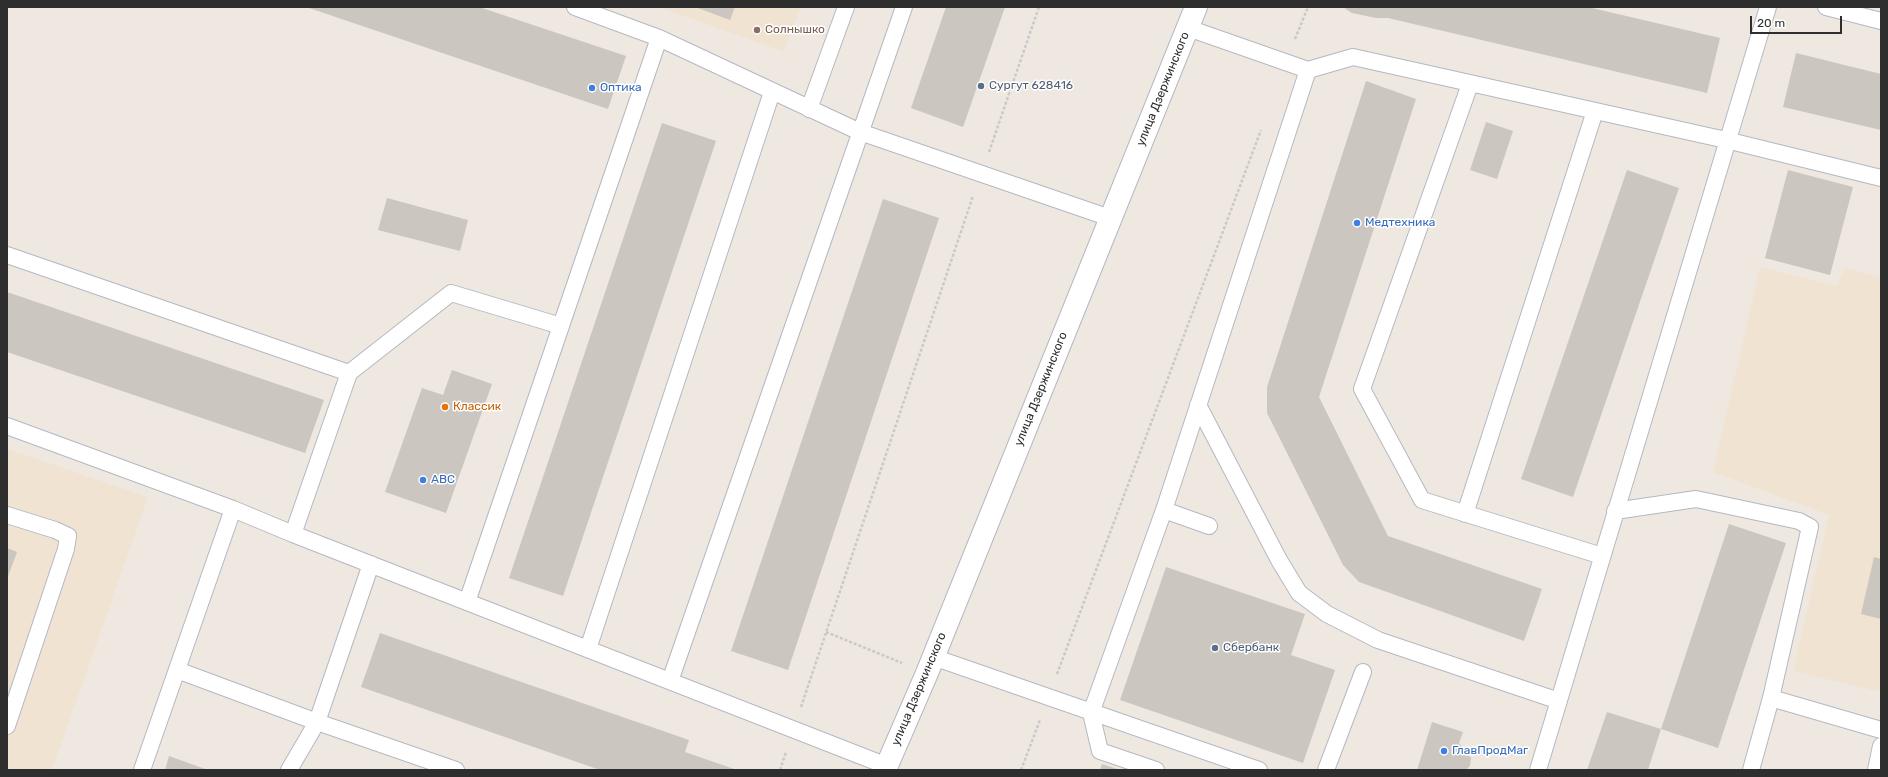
<!DOCTYPE html>
<meta charset="utf-8">
<style>
body{margin:0}
#map{position:relative;width:1888px;height:777px;overflow:hidden;background:#efe8e1;font-family:Rubik,sans-serif}
canvas{display:block}
.frame{position:absolute;inset:0;border:8px solid #2e2e2e;pointer-events:none}
.scale{position:absolute;left:1750px;top:16px;width:92px;height:18px;box-sizing:border-box;border:2px solid #2e2e2e;border-top:0;padding-left:5px;font-size:12px;line-height:14px;white-space:nowrap;color:#2e2e2e;-webkit-text-stroke:3px #fff;paint-order:stroke}
</style>
<div id="map">
<canvas width="1888" height="777"></canvas>
<div class="frame"></div>
<div class="scale">20 m</div>
</div>
<script>
const context = document.querySelector('canvas').getContext('2d');
context.lineJoin = 'round';
function fillPath(path, color) { context.fillStyle = color; context.fill(path, 'evenodd'); }
const poly = rows => new Path2D(rows.map(r => 'M' + r).join(''));
function stroke(path, color, width, dash) { context.strokeStyle = color; context.lineWidth = width; context.lineCap = dash ? 'butt' : 'round'; context.setLineDash(dash || []); context.stroke(path); }
function write(font, color, halo, rows, align = 'center') {
  context.font = font + ' Rubik,sans-serif'; context.lineWidth = 3; context.setLineDash([]); context.textBaseline = 'middle'; context.strokeStyle = halo; context.fillStyle = color; for (const [text, x, y, turn = 0] of rows) {
    context.save(); context.translate(x, y); context.rotate((+turn || 0) * Math.PI / 180); context.textAlign = isNaN(turn) ? turn : align; if (halo) context.strokeText(text, 0, 0); context.fillText(text, 0, 0); context.restore();
  }
}
fillPath(poly([
 [659,7,800,7,784,52],
 [1760,267,1837,286,1845,268,1881,278,1881,692,1793,671,1829,515,1713,472],
 [7,449,148,497,52,770,7,770]
]), '#f0e3d1');
fillPath(poly([
 [306,7,479,7,626,56,608,109],
 [695,7,735,7,730,20],
 [946,7,1005,7,963,127,911,108],
 [1343,7,1588,7,1720,38,1707,93,1388,18,1376,18,1352,13],
 [1796,53,1881,74,1881,130,1783,107],
 [1366,81,1416,99,1319,397,1388,536,1542,589,1524,641,1359,582,1343,565,1267,413,1267,387],
 [1486,122,1513,131,1497,179,1470,170],
 [662,123,716,141,563,596,509,578],
 [1627,170,1679,188,1573,497,1521,479],
 [1788,170,1853,187,1830,275,1765,258],
 [387,198,468,220,460,251,378,230],
 [883,199,939,218,788,670,731,651],
 [7,292,324,400,305,453,7,352],
 [452,370,492,384,446,513,385,492,422,388,443,395],
 [1729,524,1786,543,1718,748,1661,729,1648,770,1587,770,1607,712,1661,729],
 [7,548,17,552,7,579],
 [1874,557,1881,559,1881,619,1861,614],
 [1166,567,1305,614,1291,655,1335,670,1303,763,1120,700],
 [380,633,689,740,685,752,737,770,600,770,361,687],
 [1432,722,1463,732,1459,743,1471,758,1470,766,1466,770,1417,770],
 [169,756,208,770,165,770],
 [1102,764,1120,770,1100,770]
]), '#cbc6bf');
const service = poly([
 [575,7,659,38,860,132,1110,218],
 [1826,7,1881,21],
 [1188,28,1308,70,1353,57,1726,140,1881,178],
 [1470,84,1362,389,1422,500,1602,556],
 [809,109,846,7],
 [7,255,349,373,293,534],
 [349,373,451,293,561,326],
 [1198,405,1279,560,1299,593,1327,614,1378,640,1559,701],
 [7,426,233,509,293,534,887,766],
 [1615,511,1696,499,1799,521,1810,527,1771,698,1751,770],
 [1465,514,1595,111],
 [7,515,55,530,68,536,66,549,7,726],
 [1209,526,1164,510,1308,70],
 [467,602,659,38],
 [588,649,772,92],
 [933,657,1259,770],
 [177,670,317,722,456,770],
 [670,681,904,7],
 [1771,698,1881,730],
 [142,770,233,509],
 [289,770,317,722,371,564],
 [1156,770,1100,751,1091,713,1164,510],
 [1326,770,1363,672],
 [1538,770,1768,7],
 [1876,770,1881,746]
]);
const secondary = poly([
 [885,770,927,673,1196,7]
]);
stroke(service, '#b4b8c1', 18);
stroke(secondary, '#b4b8c1', 24);
stroke(poly([
 [1295,39,1308,7],
 [989,152,1039,7],
 [826,632,902,663],
 [1057,674,1261,130],
 [801,707,973,196],
 [780,770,786,752],
 [1021,770,1040,720]
]), '#c9c9c9', 2.5, [3, 2]);
stroke(service, '#fff', 16);
stroke(secondary, '#fff', 22);
for (const [x, y, r, color] of [
 [757,30,4,"#8d6e63"],
 [981,86,4,"#5c6f8a"],
 [592,88,4,"#3f7fe0"],
 [1357,223,4,"#3f7fe0"],
 [445,407,4,"#e8710a"],
 [423,480,4,"#3f7fe0"],
 [1215,648,4,"#5c6f8a"],
 [1444,751,4,"#3f7fe0"]
]) { const dot = new Path2D(); dot.arc(x, y, r, 0, 2 * Math.PI); context.fillStyle = color; context.fill(dot); stroke(dot, '#fff', 1.5); }
write('12px', '#785e54', '#fff', [
 ["Солнышко",765,30]
], 'left');
write('12px', '#4e5e75', '#fff', [
 ["Сургут 628416",989,86],
 ["Сбербанк",1223,648]
], 'left');
write('12px', '#366cbe', '#fff', [
 ["Оптика",600,88],
 ["Медтехника",1365,223],
 ["ABC",431,480],
 ["ГлавПродМаг",1452,751]
], 'left');
write('12px', '#2e2e2e', '#fff', [
 ["улица Дзержинского",1163,89,-68],
 ["улица Дзержинского",1041,389,-68],
 ["улица Дзержинского",919,689,-67]
]);
write('12px', '#c56008', '#fff', [
 ["Классик",453,407]
], 'left');
</script>
